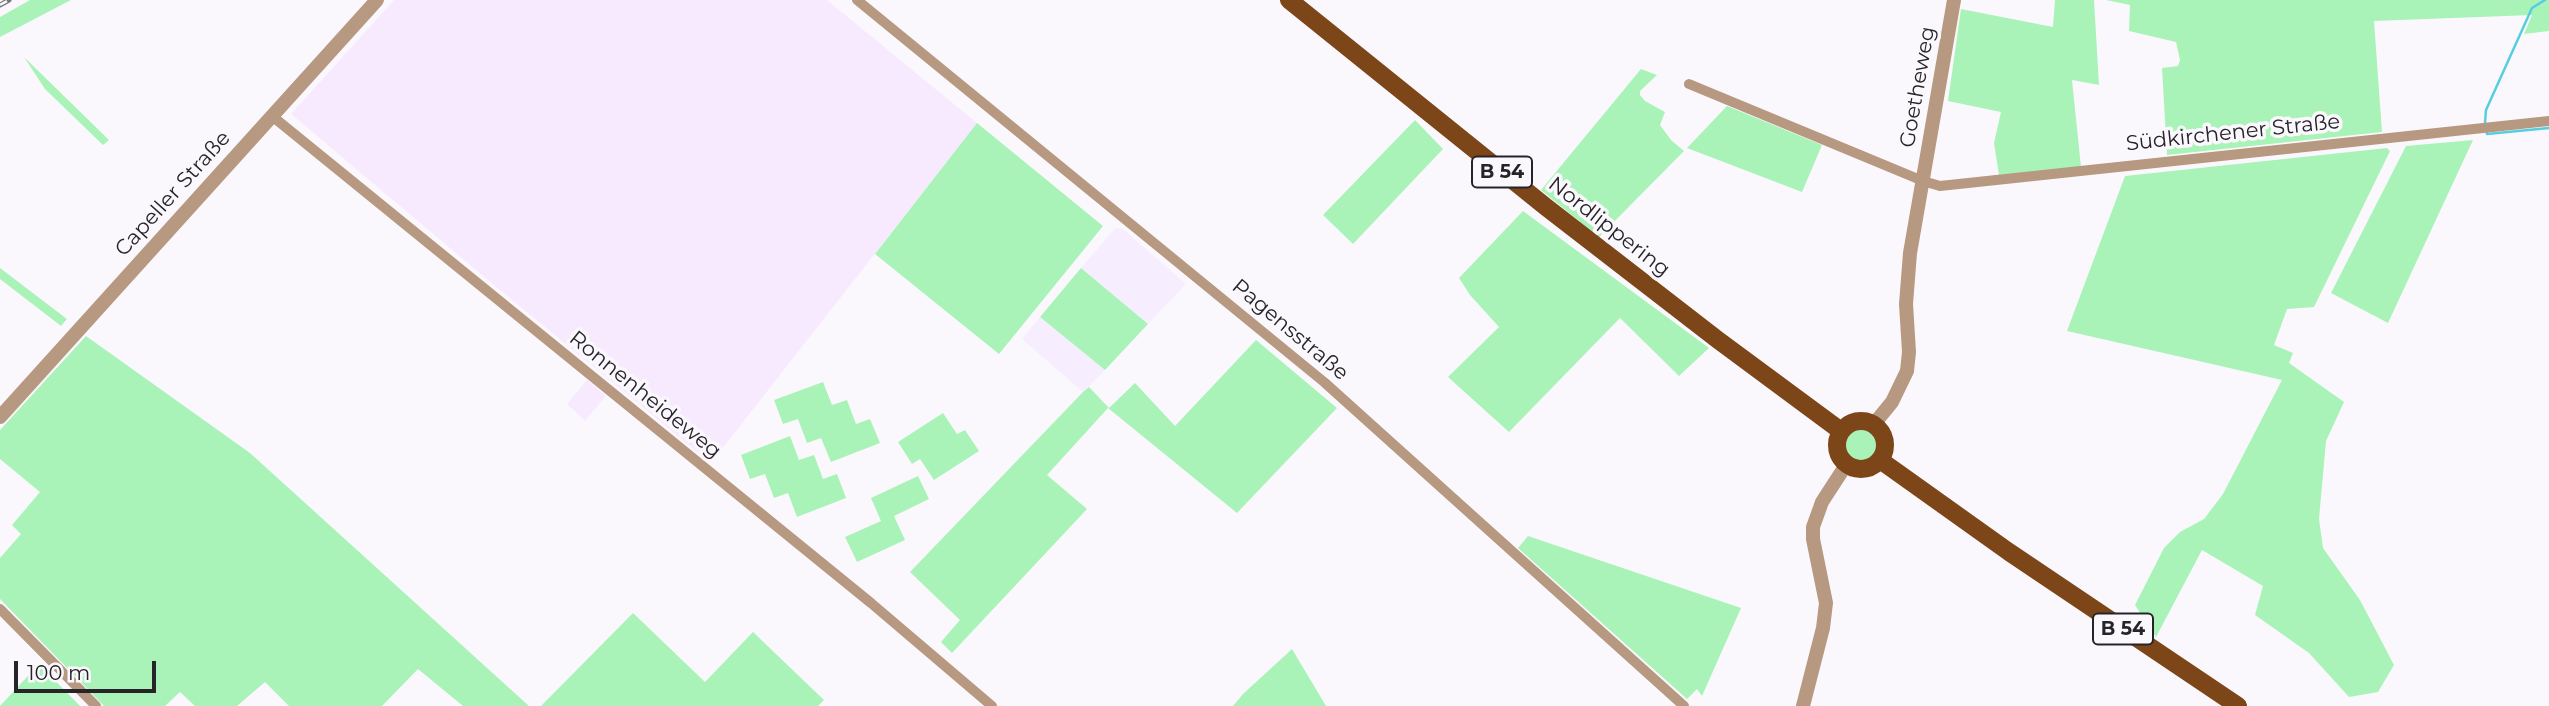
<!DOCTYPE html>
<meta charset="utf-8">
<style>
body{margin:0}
#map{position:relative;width:2549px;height:706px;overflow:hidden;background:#fbf8fd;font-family:Montserrat,sans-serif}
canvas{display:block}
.scale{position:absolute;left:14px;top:661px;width:142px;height:32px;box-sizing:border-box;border:4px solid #262429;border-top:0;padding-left:9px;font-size:21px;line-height:24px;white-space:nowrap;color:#262429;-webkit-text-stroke:5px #fbf8fd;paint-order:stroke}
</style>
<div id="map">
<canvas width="2549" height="706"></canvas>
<div class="scale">100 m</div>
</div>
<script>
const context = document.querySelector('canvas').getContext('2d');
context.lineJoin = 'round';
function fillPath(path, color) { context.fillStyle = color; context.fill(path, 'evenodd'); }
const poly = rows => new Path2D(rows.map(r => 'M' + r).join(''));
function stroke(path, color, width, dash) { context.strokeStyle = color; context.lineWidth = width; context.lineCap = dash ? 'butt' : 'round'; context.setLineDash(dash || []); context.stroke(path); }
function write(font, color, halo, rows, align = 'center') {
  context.font = font + ' Montserrat,sans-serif'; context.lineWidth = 7; context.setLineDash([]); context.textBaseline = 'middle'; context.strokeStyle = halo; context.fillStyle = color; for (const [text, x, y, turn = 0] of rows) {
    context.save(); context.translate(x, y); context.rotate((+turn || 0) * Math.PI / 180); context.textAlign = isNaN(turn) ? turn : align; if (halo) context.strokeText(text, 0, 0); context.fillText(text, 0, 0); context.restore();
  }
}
fillPath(poly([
 [1115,228,1123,229,1186,284,1148,324,1081,268],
 [1040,317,1105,370,1083,392,1022,339]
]), '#f6eefe');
fillPath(poly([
 [394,0,827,0,977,123,711,463,495,286,291,114],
 [587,380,606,396,585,421,567,404]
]), '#f7eafe');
fillPath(poly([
 [30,0,71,0,0,37,0,17],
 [2055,0,2094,0,2099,85,2072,80,2081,167,1999,175,1994,143,2001,112,1948,101,1961,9,2053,27],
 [2106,0,2549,0,2549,31,2524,34,2532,15,2374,21,2382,132,2167,155,2162,68,2178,66,2180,60,2176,42,2129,31,2130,5],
 [24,57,109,140,103,145,45,89],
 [1641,69,1657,75,1640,91,1640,95,1645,101,1665,112,1660,125,1671,140,1684,151,1599,237,1541,190],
 [1727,106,1822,145,1802,192,1687,148],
 [1415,120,1443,149,1353,244,1323,215],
 [977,123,1103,226,999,354,875,254],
 [2473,140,2388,323,2331,293,2406,146],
 [2387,148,2390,151,2314,307,2287,309,2274,345,2293,353,2289,363,2344,402,2326,441,2319,519,2323,548,2360,600,2394,665,2378,692,2349,697,2309,653,2255,615,2263,586,2202,550,2156,637,2135,605,2164,548,2180,532,2204,519,2223,494,2282,380,2067,331,2125,176],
 [1523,211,1709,348,1679,376,1620,318,1509,432,1448,377,1499,327,1470,295,1459,278],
 [0,268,67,319,61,326,0,279],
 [1081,268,1148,324,1105,370,1040,317],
 [86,336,250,453,529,706,463,706,418,669,382,706,289,706,265,682,237,706,195,706,180,692,165,706,104,706,0,599,0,558,21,534,12,525,40,492,0,459,0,430],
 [1256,340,1337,408,1237,513,1108,408,1047,475,1087,509,952,653,941,642,960,620,910,572,1083,392,1089,387,1109,408,1135,383,1175,426],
 [823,382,832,405,847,400,856,424,870,419,880,443,831,462,821,438,807,443,798,419,783,424,774,400],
 [943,413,957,434,965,430,979,451,934,480,920,459,912,464,898,442],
 '1843 445a18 18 0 1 1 36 0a18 18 0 1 1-36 0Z',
 [790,436,799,460,814,455,823,479,837,474,846,498,797,517,788,493,774,498,765,474,750,479,741,455],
 [918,476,929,499,894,516,905,540,857,562,845,537,881,521,871,498],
 [1528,536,1741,608,1702,696,1697,689,1687,699,1518,548],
 [633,613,705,682,753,632,824,700,818,706,541,706],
 [1292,649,1326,706,1233,706,1243,694],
 [39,664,80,706,0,706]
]), '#a9f3b8');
stroke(poly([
 [2485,123,2486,110,2532,8,2545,0],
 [2486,130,2487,134,2549,128]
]), '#54cee0', 2.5);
stroke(poly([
 [857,0,1324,382,1684,706],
 [1689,84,1923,181,1940,186,2549,121],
 [272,116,871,603,992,706],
 [0,609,96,706]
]), '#b79881', 10);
stroke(poly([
 [0,417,377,0],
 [1874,424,1892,402,1907,371,1909,352,1906,304,1910,253,1954,0],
 [1803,706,1823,628,1826,603,1813,539,1813,527,1822,502,1846,465]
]), '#b79881', 14);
stroke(poly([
 [1289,0,1546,207,1718,340,1841,431],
 '1837 445a24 24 0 1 1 48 0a24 24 0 1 1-48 0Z',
 [1880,460,2009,552,2238,706]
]), '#7c4619', 18);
const rail = poly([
 [0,5,9,0]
]);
stroke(rail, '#78757a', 5);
stroke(rail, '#fbf8fd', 2.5, [8]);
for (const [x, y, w] of [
 [1502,172,60],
 [2123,629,60]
]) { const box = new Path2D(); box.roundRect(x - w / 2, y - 15.5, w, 31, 5); context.fillStyle = '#fbf8fd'; context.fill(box); stroke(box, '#262429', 2); }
write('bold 19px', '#262429', null, [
 ["B 54",1502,172],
 ["B 54",2123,629]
]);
write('21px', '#262429', '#fbf8fd', [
 ["Goetheweg",1918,87,-80],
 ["Südkirchener Straße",2233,133,-6],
 ["Capeller Straße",173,194,-48],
 ["Nordlippering",1609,227,38],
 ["Pagensstraße",1290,330,40],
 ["Ronnenheideweg",645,395,39]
]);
</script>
